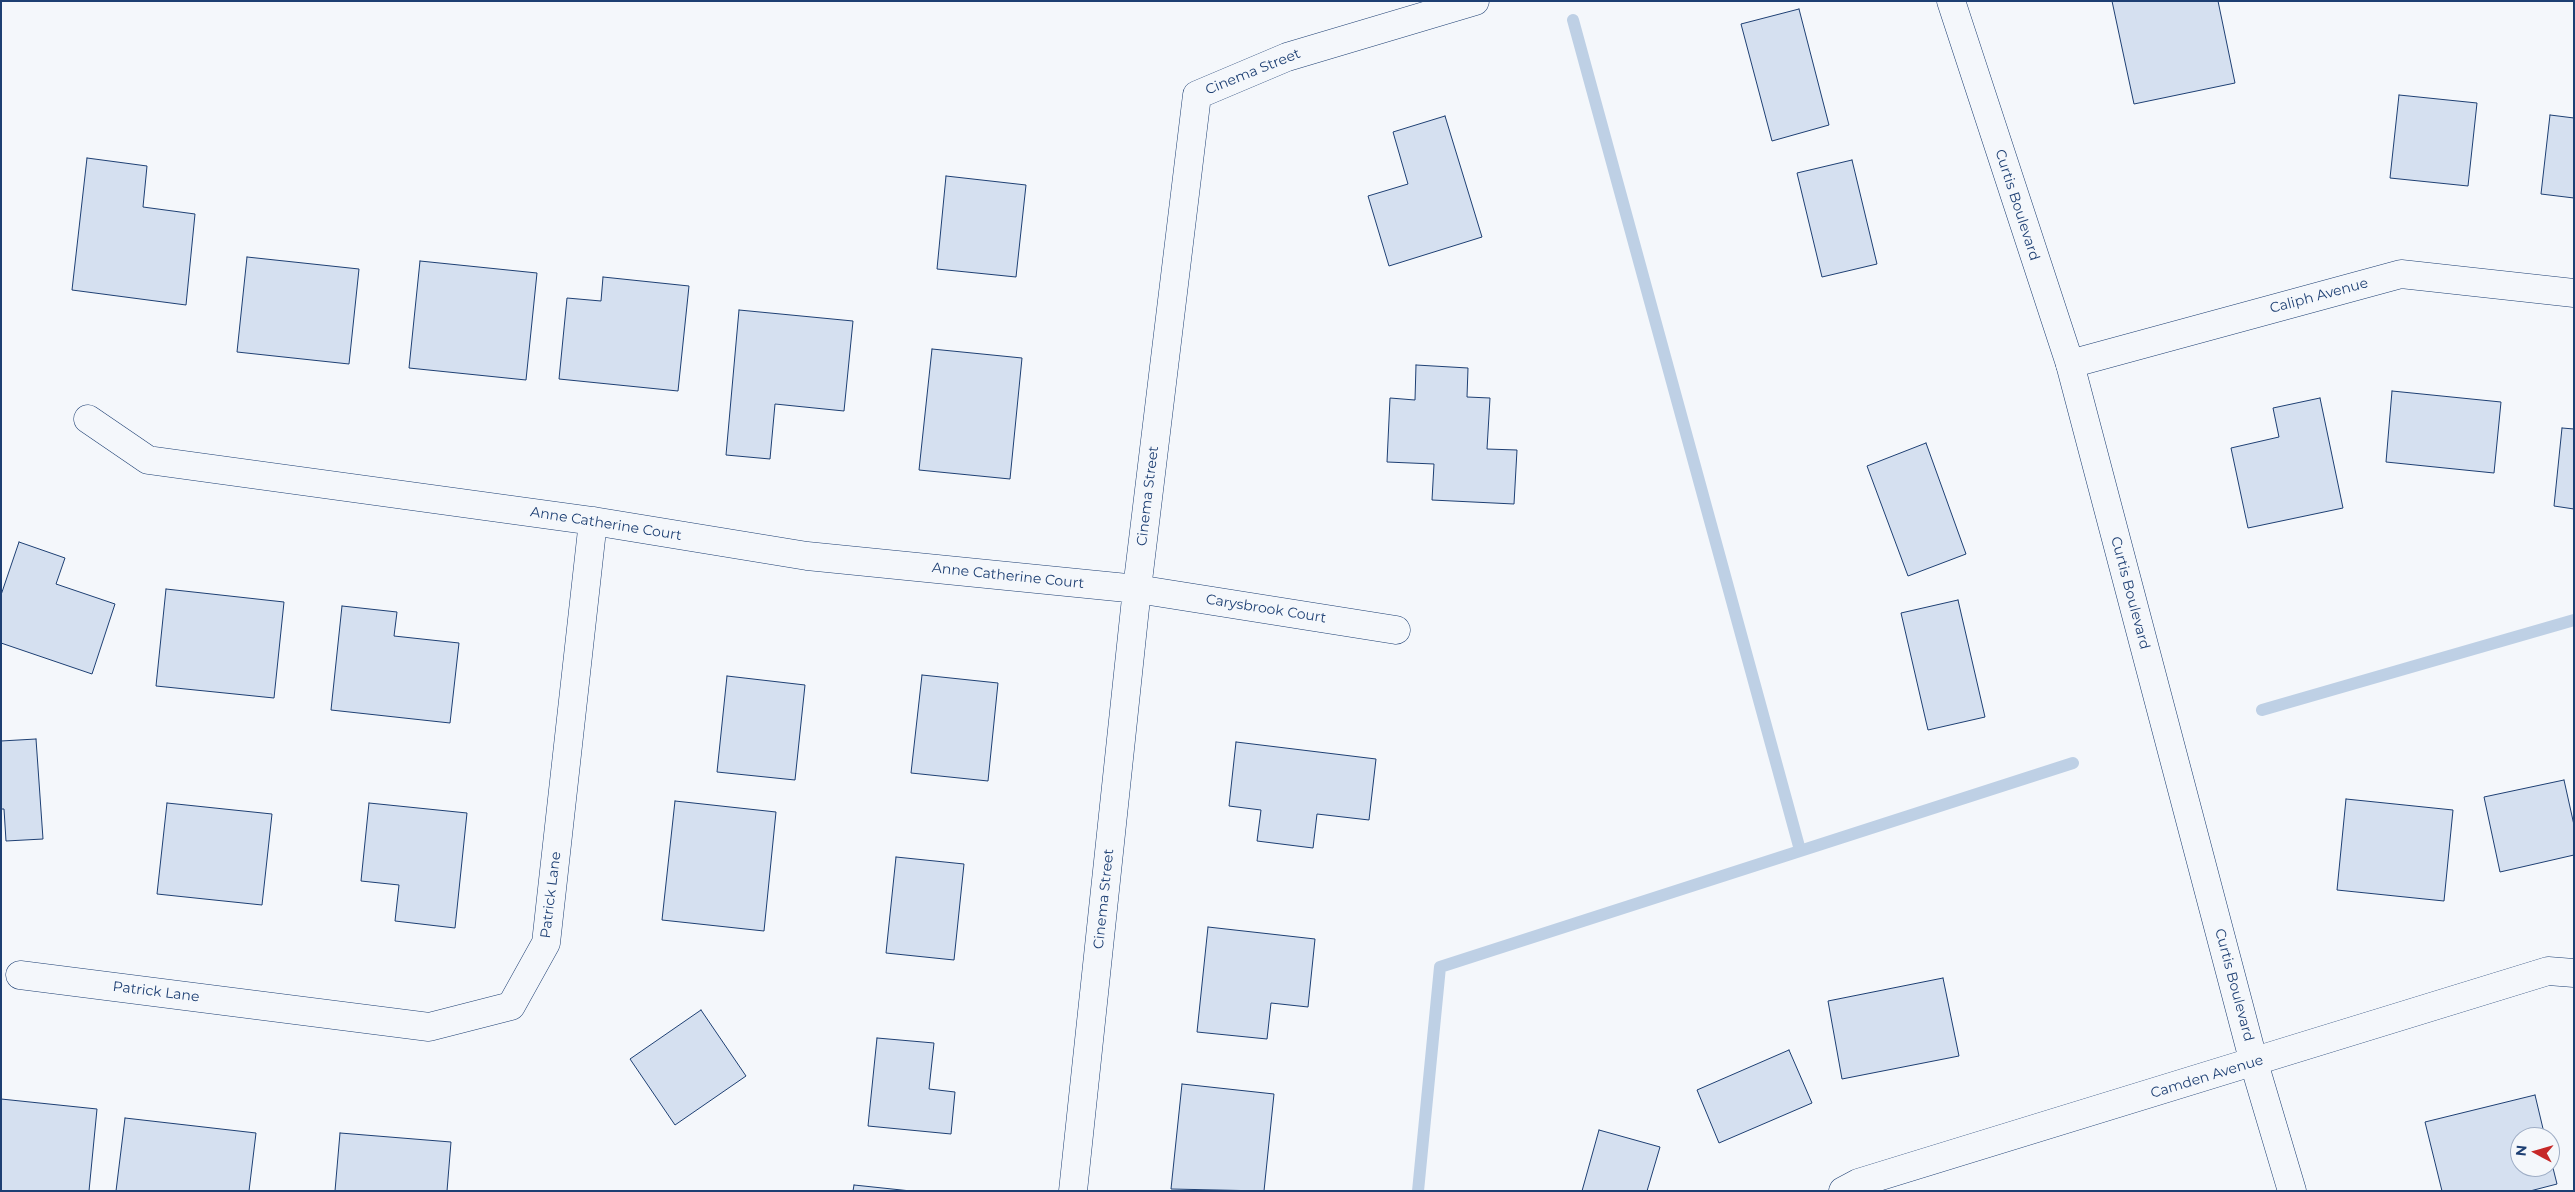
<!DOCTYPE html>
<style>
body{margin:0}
#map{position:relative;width:2575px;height:1192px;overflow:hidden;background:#f4f7fb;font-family:Montserrat,sans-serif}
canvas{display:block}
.frame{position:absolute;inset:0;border:2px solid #1d3f73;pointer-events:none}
.north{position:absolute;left:2510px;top:1127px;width:50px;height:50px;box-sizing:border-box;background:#f4f7fb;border:1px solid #9eadc5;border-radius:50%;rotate:276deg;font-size:14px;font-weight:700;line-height:20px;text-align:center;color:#1d3f73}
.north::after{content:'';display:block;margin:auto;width:18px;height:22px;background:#c62828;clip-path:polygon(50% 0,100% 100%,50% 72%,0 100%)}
</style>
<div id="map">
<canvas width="2575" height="1192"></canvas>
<div class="frame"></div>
<div class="north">N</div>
</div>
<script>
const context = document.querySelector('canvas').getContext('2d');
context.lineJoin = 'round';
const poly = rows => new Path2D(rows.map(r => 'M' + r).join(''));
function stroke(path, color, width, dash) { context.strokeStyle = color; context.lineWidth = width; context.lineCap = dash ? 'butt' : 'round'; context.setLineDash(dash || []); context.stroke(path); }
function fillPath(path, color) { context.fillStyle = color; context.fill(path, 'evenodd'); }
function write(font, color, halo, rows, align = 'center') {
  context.font = font + ' Montserrat,sans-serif'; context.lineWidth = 4; context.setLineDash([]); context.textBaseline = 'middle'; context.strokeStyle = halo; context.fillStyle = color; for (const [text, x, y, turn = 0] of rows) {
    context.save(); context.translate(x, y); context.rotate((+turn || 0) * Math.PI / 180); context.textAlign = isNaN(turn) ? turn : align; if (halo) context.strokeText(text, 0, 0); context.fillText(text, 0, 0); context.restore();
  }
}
stroke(poly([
 [1573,20,1800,850],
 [2262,710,2574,620],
 [1418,1191,1440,967,2073,763]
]), '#bed0e5', 12);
const building = poly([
 [2112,1,2218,1,2235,83,2134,104,2112,1],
 [1799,9,1829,125,1772,141,1741,24,1799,9],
 [2399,95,2477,103,2468,186,2390,178,2399,95],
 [2550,115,2574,118,2574,198,2541,194,2550,115],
 [1445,116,1482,237,1389,266,1368,196,1408,184,1393,132,1445,116],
 [87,158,147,166,143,207,195,214,186,305,72,290,87,158],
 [1852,160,1877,264,1822,277,1797,173,1852,160],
 [946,176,1026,185,1016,277,937,269,946,176],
 [247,257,359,269,349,364,237,352,247,257],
 [420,261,537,273,526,380,409,368,420,261],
 [603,277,689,286,678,391,559,379,567,298,601,301,603,277],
 [739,310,853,321,844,411,775,404,770,459,726,455,739,310],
 [932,349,1022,358,1010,479,919,470,932,349],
 [1416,365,1468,368,1467,397,1490,398,1487,449,1517,450,1514,504,1432,500,1434,464,1387,462,1390,398,1415,400,1416,365],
 [2392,391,2501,402,2494,473,2386,462,2392,391],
 [2320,398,2343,508,2248,528,2231,448,2279,437,2273,408,2320,398],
 [2562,428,2574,429,2574,509,2554,506,2562,428],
 [1926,443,1966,554,1908,576,1867,466,1926,443],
 [19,542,65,558,56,584,115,604,92,674,1,643,1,595,19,542],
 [166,589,284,602,274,698,156,686,166,589],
 [1958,600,1985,717,1928,730,1901,613,1958,600],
 [342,606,397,612,394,636,459,643,450,723,331,710,342,606],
 [922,675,998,683,988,781,911,773,922,675],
 [727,676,805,685,795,780,717,772,727,676],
 [36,739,43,839,6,841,4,809,1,809,1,741,36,739],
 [1236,742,1376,759,1369,820,1317,814,1313,848,1257,841,1261,810,1229,806,1236,742],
 [2564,780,2574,825,2574,855,2500,872,2484,797,2564,780],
 [2346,799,2453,810,2444,901,2337,890,2346,799],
 [675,801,776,812,764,931,662,920,675,801],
 [167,803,272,814,262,905,157,894,167,803],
 [369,803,467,813,455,928,395,921,399,885,361,881,369,803],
 [896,857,964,864,954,960,886,953,896,857],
 [1208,927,1315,939,1308,1007,1271,1003,1267,1039,1197,1032,1208,927],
 [1943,978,1959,1056,1842,1079,1828,1001,1943,978],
 [701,1010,746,1076,675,1125,630,1059,701,1010],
 [877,1038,934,1043,929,1089,955,1092,951,1134,868,1126,877,1038],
 [1789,1050,1812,1103,1719,1143,1697,1090,1789,1050],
 [1182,1084,1274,1094,1264,1191,1171,1189,1182,1084],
 [2535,1095,2545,1137,2520,1137,2520,1167,2550,1167,2550,1156,2557,1184,2530,1191,2442,1191,2425,1122,2535,1095],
 [1,1099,97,1109,89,1191,1,1191,1,1099],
 [125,1118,256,1133,249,1191,116,1191,125,1118],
 [1599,1130,1660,1147,1647,1191,1582,1191,1599,1130],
 [340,1133,451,1142,447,1191,335,1191,340,1133],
 [854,1185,911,1191,853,1191,854,1185]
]);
fillPath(building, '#d5e0f0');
stroke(building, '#1d3f73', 1);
const street = poly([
 [2070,364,2401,274,2574,293],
 [88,419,148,460,593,521,807,556,1137,589,1396,630],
 [20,975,429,1027,511,1006,546,943,593,521],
 [1073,1191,1137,589,1197,95,1287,57,1475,1],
 [1843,1191,1858,1183,2548,971,2574,973]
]);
const secondary = poly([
 [1951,1,2070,364,2254,1063,2292,1191]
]);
stroke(street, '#1d3f73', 29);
stroke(secondary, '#1d3f73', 29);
stroke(street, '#f4f7fb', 28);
stroke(secondary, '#f4f7fb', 28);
write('14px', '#1d3f73', '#f4f7fb', [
 ["Cinema Street",1253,72,-22],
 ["Curtis Boulevard",2017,205,72],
 ["Caliph Avenue",2319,296,-15],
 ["Cinema Street",1148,496,-83],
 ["Anne Catherine Court",606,524,9],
 ["Anne Catherine Court",1008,576,6],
 ["Curtis Boulevard",2130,593,75],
 ["Carysbrook Court",1266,609,9],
 ["Patrick Lane",551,895,-83],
 ["Cinema Street",1104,899,-84],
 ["Curtis Boulevard",2234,985,75],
 ["Patrick Lane",156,992,7],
 ["Camden Avenue",2207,1077,-17]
]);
</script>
